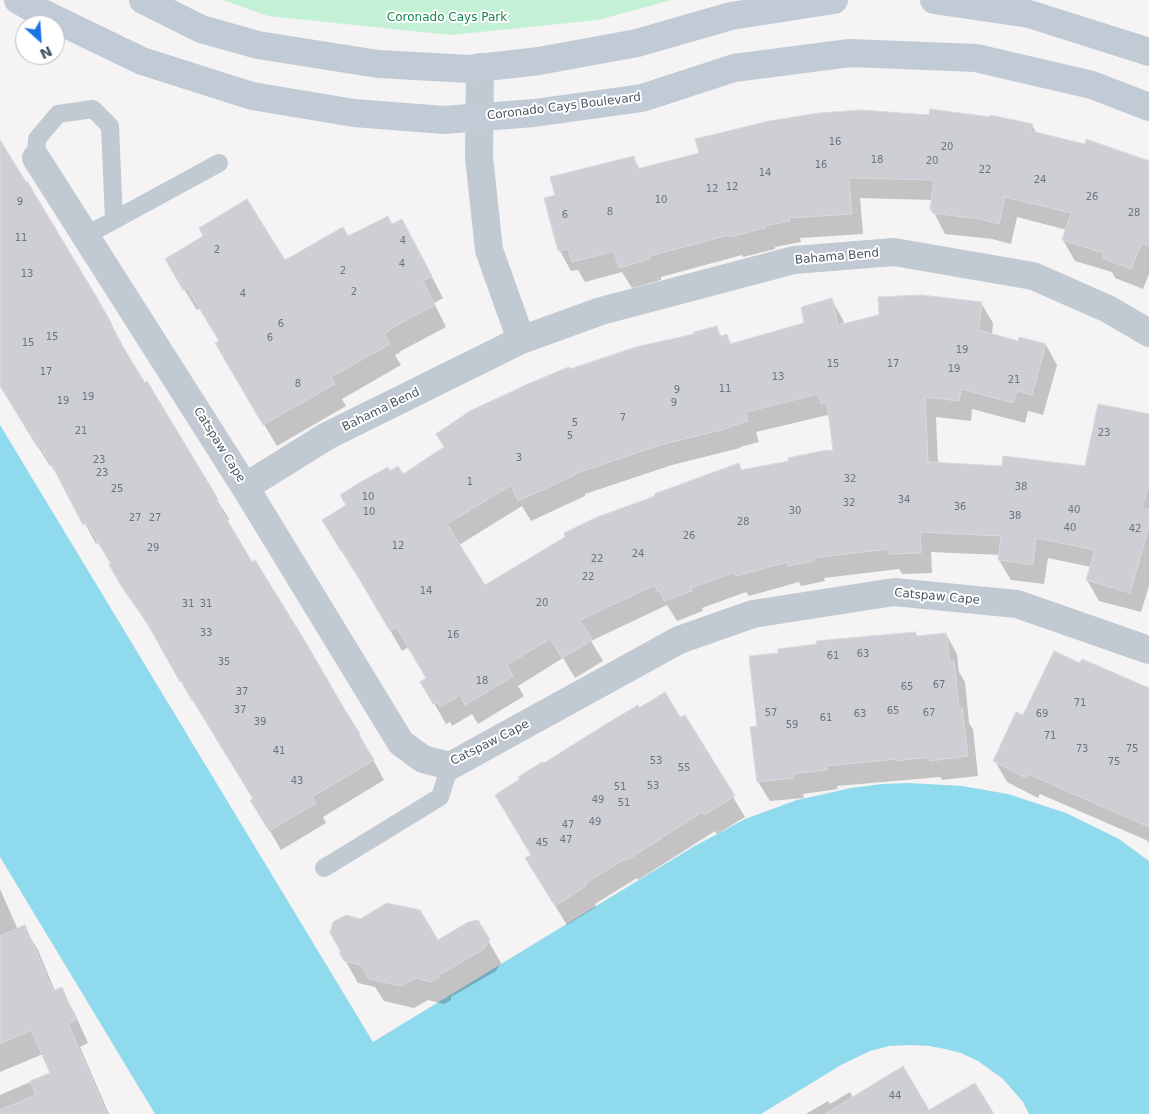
<!DOCTYPE html>
<style>
body{margin:0}
#map{position:relative;width:1149px;height:1114px;overflow:hidden;background:#f5f3f3;font-family:"DejaVu Sans",sans-serif}
canvas{display:block}
.north{position:absolute;left:15px;top:15px;width:50px;height:50px;box-sizing:border-box;background:#fff;border:1px solid #b7bbc0;border-radius:50%;rotate:154deg;font-size:14px;font-weight:700;line-height:20px;text-align:center;color:#4a5661}
.north::after{content:'';display:block;margin:auto;width:18px;height:22px;background:#1a73e8;clip-path:polygon(50% 0,100% 100%,50% 72%,0 100%)}
</style>
<div id="map">
<canvas width="1149" height="1114"></canvas>
<div class="north">N</div>
</div>
<script>
const context = document.querySelector('canvas').getContext('2d');
context.lineJoin = 'round';
function fillPath(path, color) { context.fillStyle = color; context.fill(path, 'evenodd'); }
const poly = rows => new Path2D(rows.map(r => 'M' + r).join(''));
function stroke(path, color, width, dash) { context.strokeStyle = color; context.lineWidth = width; context.lineCap = dash ? 'butt' : 'round'; context.setLineDash(dash || []); context.stroke(path); }
function write(font, color, halo, rows, align = 'center') {
  context.font = font + ' "DejaVu Sans",sans-serif'; context.lineWidth = 4; context.setLineDash([]); context.textBaseline = 'middle'; context.strokeStyle = halo; context.fillStyle = color; for (const [text, x, y, turn = 0] of rows) {
    context.save(); context.translate(x, y); context.rotate((+turn || 0) * Math.PI / 180); context.textAlign = isNaN(turn) ? turn : align; if (halo) context.strokeText(text, 0, 0); context.fillText(text, 0, 0); context.restore();
  }
}
fillPath(poly([
 [223,0,671,0,598,20,451,35,268,16]
]), '#c3f1d5');
fillPath(poly([
 [0,425,373,1042,693,847,745,819,797,800,851,788,882,784,909,783,962,786,1008,794,1066,813,1119,839,1149,861,1149,1114,1029,1114,1023,1102,1003,1079,978,1061,961,1053,945,1049,929,1046,912,1045,889,1046,870,1051,841,1065,761,1114,155,1114,0,857]
]), '#90daee');
fillPath(poly([
 [1032,125,1037,134,1149,162,1149,274,1143,289,1115,278,1112,272,1075,261,1063,240,1067,230,1017,217,1011,244,992,239,945,234,932,209,933,200,860,198,863,234,800,238,801,242,775,247,775,249,743,257,742,255,661,277,661,280,632,288,622,272,585,282,578,270,571,271,560,251,545,199,556,196,633,157,640,170],
 [0,141,111,324,122,344,120,345,217,500,229,519,227,521,252,563,359,734,384,780,323,817,326,823,281,850,252,800,254,799,193,700,192,701,156,638,122,585,112,564,99,542,96,544,63,483,52,465,50,466,20,418,0,378],
 [402,220,443,298,434,303,446,327,399,352,400,353,395,355,401,365,342,399,346,406,277,446,216,344,220,341,200,308,197,310,179,281,284,262,348,238,392,225],
 [832,300,843,320,844,325,981,303,993,323,992,335,1019,342,1046,345,1057,365,1043,415,1028,411,1025,423,972,409,971,421,936,417,938,464,1003,467,1086,468,1149,416,1149,586,1141,612,1099,601,1087,580,1091,567,1048,558,1044,584,1011,580,999,560,1000,555,931,552,932,573,902,574,899,569,824,578,825,581,801,586,799,582,749,596,746,592,702,608,703,611,677,621,667,605,591,641,603,661,575,678,563,658,518,686,524,696,478,724,472,714,452,726,450,722,446,724,422,682,428,678,409,647,402,651,355,569,353,570,335,540,347,505,390,473,402,476,445,448,437,434,471,412,570,371,716,328,722,337,727,336,732,345,806,324],
 [828,415,834,452,742,471,738,465,485,587,459,545,522,506,531,521,585,496,585,494,672,465,740,448,740,447,759,442,756,432],
 [915,633,918,637,946,634,957,654,959,672,965,682,969,723,973,729,978,776,942,780,940,777,837,786,838,789,803,794,804,798,770,801,758,782,759,727],
 [1081,664,1149,689,1149,843,1146,840,1040,794,1038,798,1007,782,995,761,1023,717],
 [639,710,680,719,684,716,745,817,717,834,715,831,638,880,637,878,595,904,596,907,567,925,538,878,532,855,543,765],
 [0,889,18,930,24,927,38,950,55,991,61,989,74,1012,88,1043,80,1047,109,1114,0,1114,0,1095,51,1073,43,1054,0,1072],
 [477,921,501,963,496,971,451,997,451,1000,444,1004,428,1000,414,1008,384,1001,375,987,358,983,341,953,437,941],
 [850,1092,853,1098,929,1112,993,1114,806,1114,828,1101,830,1104]
]), '#0003');
const building = poly([
 [930,109,990,117,990,115,1033,124,1031,131,1085,144,1086,139,1149,161,1149,246,1142,243,1131,269,1102,258,1104,253,1062,240,1071,213,1005,197,999,224,980,219,932,213,932,210,930,210,934,180,849,178,852,214,789,218,790,221,764,226,765,228,730,237,729,235,650,256,650,259,619,268,614,251,572,262,568,249,558,251,544,198,555,195,550,177,634,156,637,169,699,153,695,139,769,121,819,113,861,110,929,115,930,109],
 [0,140,26,182,27,181,96,296,112,324,110,325,123,347,145,383,147,381,218,499,216,501,252,562,255,560,305,641,345,710,360,734,359,735,374,760,312,797,316,803,269,831,250,800,253,799,181,681,180,682,146,621,123,589,109,565,111,564,86,523,83,525,57,475,40,446,38,448,0,386,0,140],
 [247,199,285,260,343,227,348,236,388,216,392,224,402,219,432,276,423,281,435,305,388,330,389,331,384,334,390,344,331,377,335,384,263,425,215,343,219,341,187,288,183,290,165,259,203,236,199,228,247,199],
 [921,295,982,302,979,330,1018,341,1019,337,1046,344,1032,395,1017,391,1013,403,961,389,959,401,925,397,928,462,1002,466,1003,456,1085,466,1098,404,1149,414,1149,485,1142,508,1149,510,1149,527,1130,593,1086,580,1095,550,1036,538,1033,565,998,560,1001,536,920,532,921,553,889,554,889,549,813,558,814,561,788,566,788,562,736,576,735,572,691,588,692,591,664,601,660,591,658,592,655,585,580,620,592,640,562,658,550,639,507,665,513,676,465,705,460,695,440,707,437,702,433,704,420,682,426,678,396,627,390,631,342,550,341,551,322,520,346,505,340,495,359,483,388,467,390,471,398,466,403,474,444,447,436,434,470,411,530,383,569,367,570,369,636,347,694,334,694,332,717,326,720,337,727,334,730,344,804,323,801,307,832,298,838,325,879,315,878,297,921,295],
 [818,394,821,404,827,403,833,450,821,451,788,458,789,461,741,470,739,463,654,494,655,496,595,518,564,533,565,537,485,585,447,524,511,485,518,501,575,475,574,474,660,445,729,428,729,427,748,421,746,412,818,394],
 [916,632,916,636,946,633,950,661,954,661,959,708,962,708,968,756,930,761,930,757,896,761,896,759,827,766,827,770,792,774,793,778,757,782,750,727,757,726,749,656,778,653,778,649,817,644,816,641,916,632],
 [1054,651,1080,663,1082,659,1149,688,1149,827,1028,774,1026,778,993,761,1016,712,1023,715,1054,651],
 [665,692,680,717,685,715,735,796,704,815,702,812,626,861,624,859,585,884,586,886,555,906,525,858,531,855,495,795,520,779,518,777,542,762,544,763,603,726,638,705,639,708,665,692],
 [387,903,420,910,438,940,468,922,478,920,490,940,484,949,439,975,439,978,431,982,415,978,401,986,369,979,361,965,344,961,340,954,340,950,330,933,333,922,346,915,360,919,387,903],
 [25,925,53,991,62,987,76,1020,68,1023,107,1114,0,1114,0,1110,36,1095,30,1081,50,1073,31,1030,0,1044,0,936,25,925],
 [903,1066,929,1110,975,1083,994,1114,825,1114,903,1066]
]);
fillPath(building, '#cdcfd5');
stroke(building, '#d7d9de', 1);
stroke(poly([
 [36,158,37,139,58,114,93,109,110,126,114,220],
 [85,236,219,163],
 [324,868,440,797,450,766]
]), '#c1cad2', 18);
stroke(poly([
 [480,67,479,157,489,250,521,340],
 [36,158,245,487,401,743,423,759,450,766,679,640,753,614,894,592,1017,604,1149,650],
 [245,487,327,436,521,340,601,311,794,260,894,252,1033,276,1108,309,1149,333]
]), '#c1cad2', 28);
stroke(poly([
 [18,0,30,7,142,61,252,96,354,113,444,120,534,113,642,98,734,68,850,53,976,58,1092,85,1149,107],
 [143,0,201,29,258,45,378,64,469,69,539,61,637,43,731,16,834,0],
 [934,0,1029,14,1149,52]
]), '#c1cbd6', 28);
write('10px', '#6b747e', null, [
 ["16",835,142],
 ["20",947,147],
 ["18",877,160],
 ["20",932,161],
 ["16",821,165],
 ["22",985,170],
 ["14",765,173],
 ["24",1040,180],
 ["12",732,187],
 ["12",712,189],
 ["26",1092,197],
 ["10",661,200],
 ["9",20,202],
 ["8",610,212],
 ["28",1134,213],
 ["6",565,215],
 ["11",21,238],
 ["4",403,241],
 ["2",217,250],
 ["4",402,264],
 ["2",343,271],
 ["13",27,274],
 ["2",354,292],
 ["4",243,294],
 ["6",281,324],
 ["15",52,337],
 ["6",270,338],
 ["15",28,343],
 ["19",962,350],
 ["15",833,364],
 ["17",893,364],
 ["19",954,369],
 ["17",46,372],
 ["13",778,377],
 ["21",1014,380],
 ["8",298,384],
 ["11",725,389],
 ["9",677,390],
 ["19",88,397],
 ["19",63,401],
 ["9",674,403],
 ["7",623,418],
 ["5",575,423],
 ["21",81,431],
 ["23",1104,433],
 ["5",570,436],
 ["3",519,458],
 ["23",99,460],
 ["23",102,473],
 ["32",850,479],
 ["1",470,482],
 ["38",1021,487],
 ["25",117,489],
 ["10",368,497],
 ["34",904,500],
 ["32",849,503],
 ["36",960,507],
 ["40",1074,510],
 ["30",795,511],
 ["10",369,512],
 ["38",1015,516],
 ["27",135,518],
 ["27",155,518],
 ["28",743,522],
 ["40",1070,528],
 ["42",1135,529],
 ["26",689,536],
 ["12",398,546],
 ["29",153,548],
 ["24",638,554],
 ["22",597,559],
 ["22",588,577],
 ["14",426,591],
 ["20",542,603],
 ["31",188,604],
 ["31",206,604],
 ["33",206,633],
 ["16",453,635],
 ["63",863,654],
 ["61",833,656],
 ["35",224,662],
 ["18",482,681],
 ["67",939,685],
 ["65",907,687],
 ["37",242,692],
 ["71",1080,703],
 ["37",240,710],
 ["65",893,711],
 ["57",771,713],
 ["67",929,713],
 ["63",860,714],
 ["69",1042,714],
 ["61",826,718],
 ["39",260,722],
 ["59",792,725],
 ["71",1050,736],
 ["73",1082,749],
 ["75",1132,749],
 ["41",279,751],
 ["53",656,761],
 ["75",1114,762],
 ["55",684,768],
 ["43",297,781],
 ["53",653,786],
 ["51",620,787],
 ["49",598,800],
 ["51",624,803],
 ["49",595,822],
 ["47",568,825],
 ["47",566,840],
 ["45",542,843],
 ["44",895,1096]
]);
write('12px', '#17864f', '#fff', [
 ["Coronado Cays Park",447,18]
]);
write('12px', '#4a5661', '#fff', [
 ["Coronado Cays Boulevard",564,107,-7],
 ["Bahama Bend",837,257,-5],
 ["Bahama Bend",381,410,-26],
 ["Catspaw Cape",219,445,58],
 ["Catspaw Cape",937,597,5],
 ["Catspaw Cape",490,743,-27]
]);
</script>
